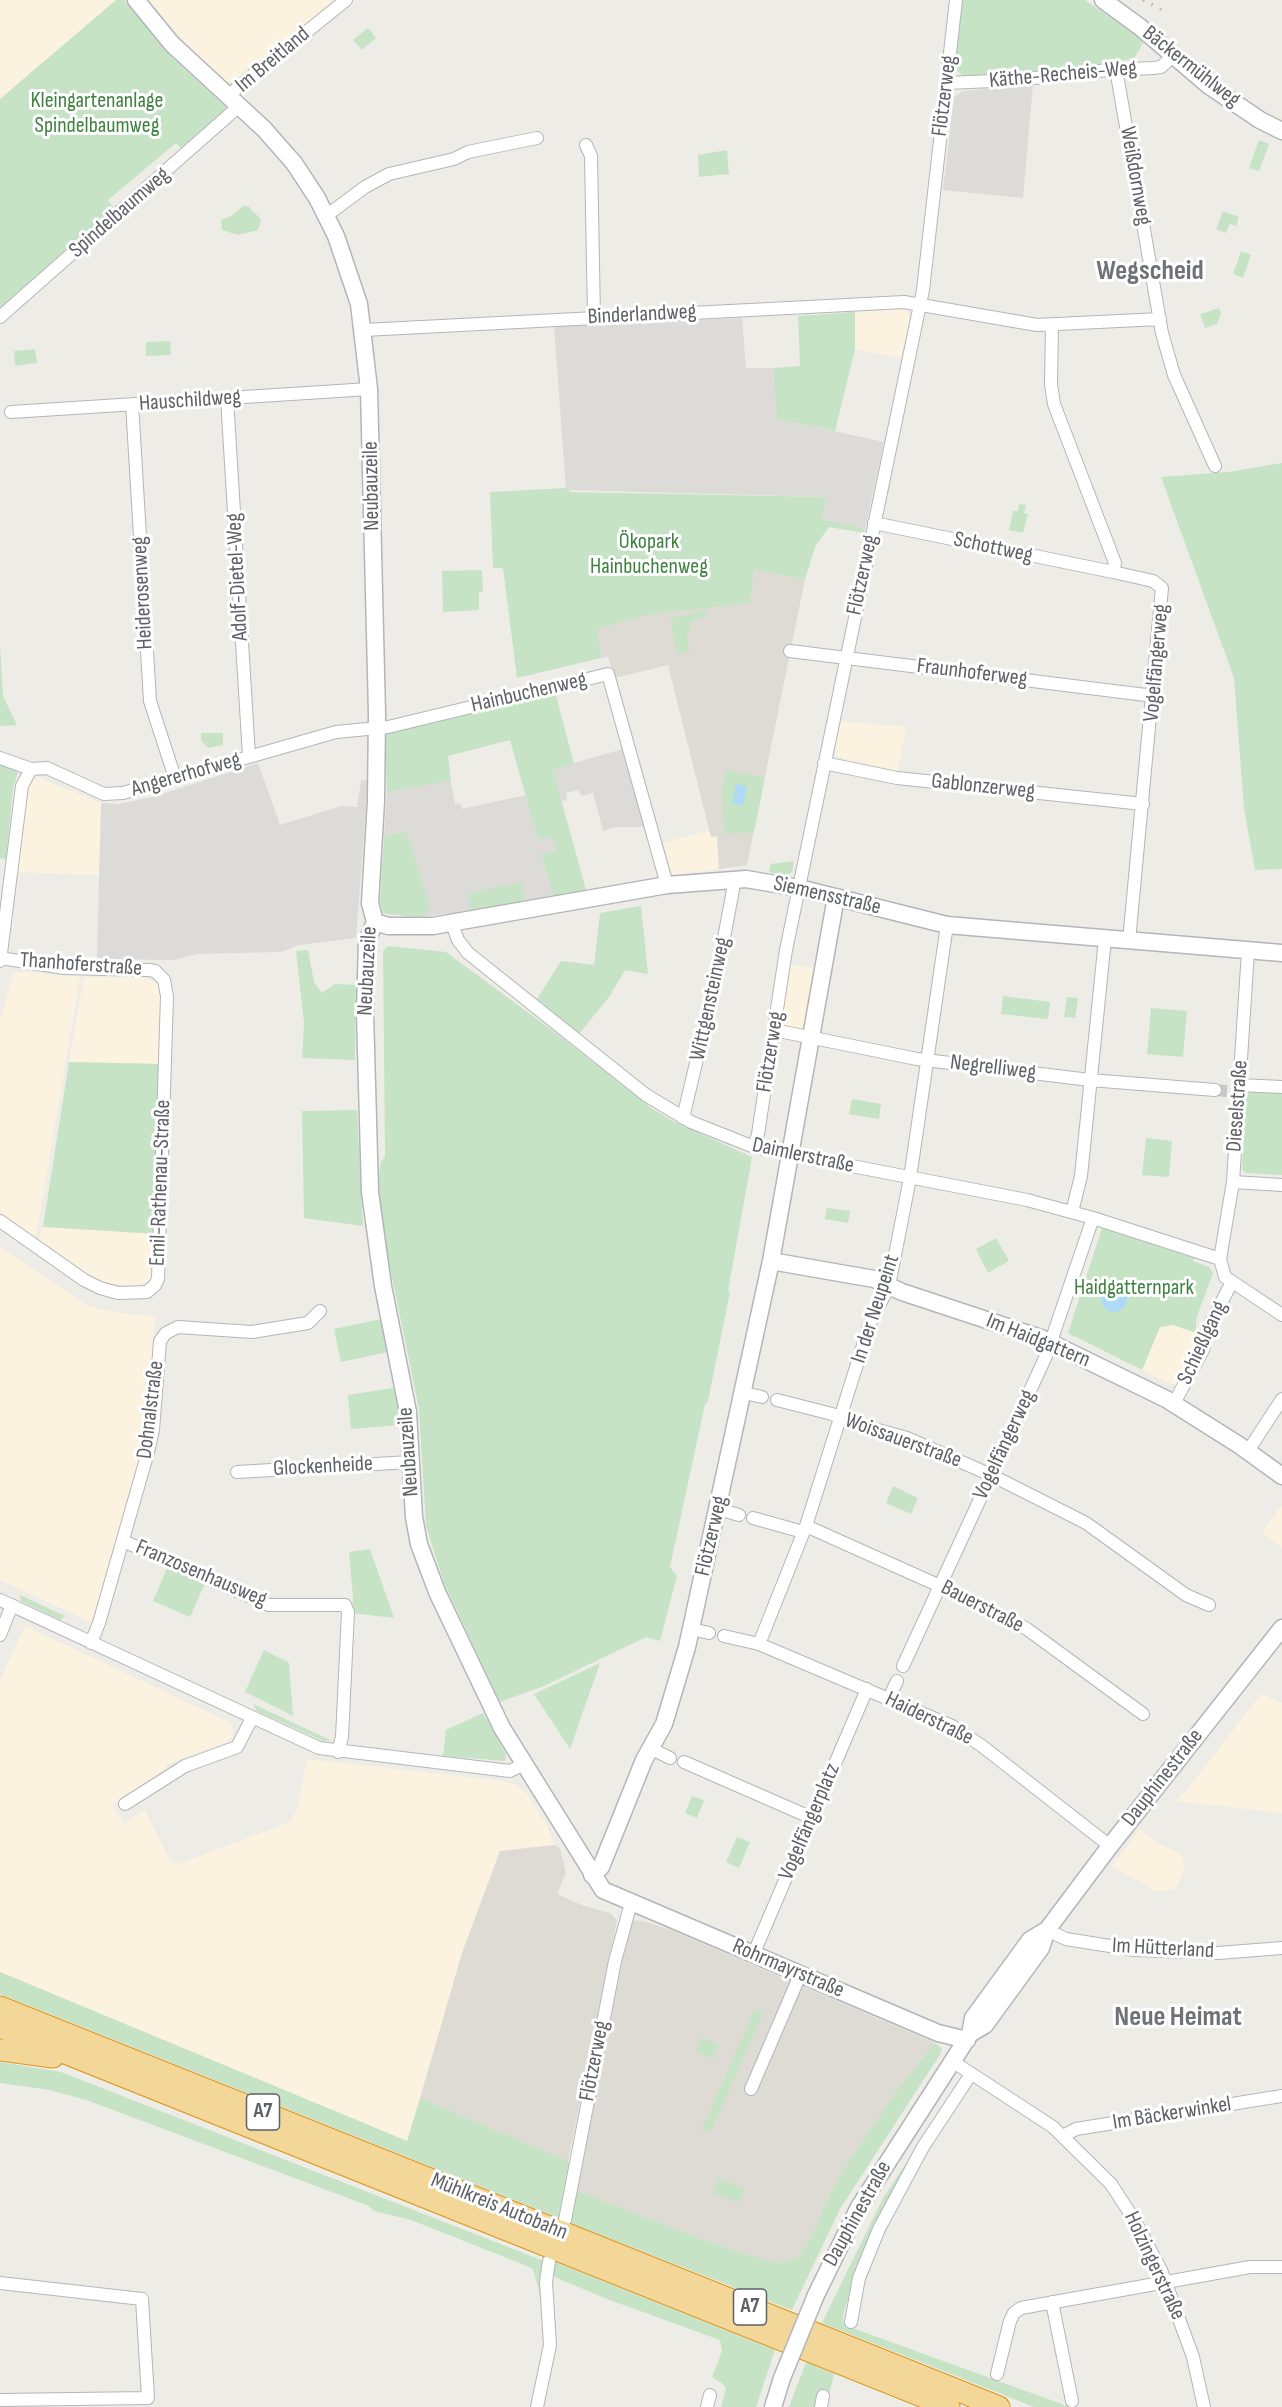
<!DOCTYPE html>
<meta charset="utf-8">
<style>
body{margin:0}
canvas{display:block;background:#eeece6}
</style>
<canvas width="1282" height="2407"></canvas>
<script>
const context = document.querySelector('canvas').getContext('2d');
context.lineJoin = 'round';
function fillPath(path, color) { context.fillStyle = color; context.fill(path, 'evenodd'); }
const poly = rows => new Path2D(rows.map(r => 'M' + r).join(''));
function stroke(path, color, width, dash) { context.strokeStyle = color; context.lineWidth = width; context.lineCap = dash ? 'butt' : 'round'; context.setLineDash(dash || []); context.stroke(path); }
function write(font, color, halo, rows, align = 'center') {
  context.font = font + ' "Sofia Sans Condensed",sans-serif'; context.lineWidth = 6; context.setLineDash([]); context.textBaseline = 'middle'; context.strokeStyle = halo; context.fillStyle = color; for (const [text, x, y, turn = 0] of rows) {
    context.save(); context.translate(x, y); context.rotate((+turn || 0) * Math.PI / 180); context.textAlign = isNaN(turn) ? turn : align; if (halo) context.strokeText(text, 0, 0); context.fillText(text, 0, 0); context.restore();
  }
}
fillPath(poly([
 [0,0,116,0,0,99],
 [148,0,340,0,233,82,227,84,203,63],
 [904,309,910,316,901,358,855,349,855,312],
 [841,721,906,727,898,771,838,757,835,751],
 [37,777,101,803,99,875,18,872,28,785],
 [710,830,711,837,717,836,719,869,673,875,663,843],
 [787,964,817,969,807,1032,779,1025],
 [24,972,80,977,36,1238,0,1213,0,1020,14,973],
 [84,977,146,978,160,984,162,988,162,1064,69,1062],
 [43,1227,158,1234,153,1279,133,1287,100,1281,38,1241],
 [0,1247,88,1306,112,1312,155,1316,146,1436,93,1623,0,1580],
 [1173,1325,1196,1333,1198,1347,1179,1382,1174,1385,1142,1370,1160,1327],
 [1282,1505,1282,1548,1262,1532],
 [25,1626,227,1721,232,1726,233,1736,228,1741,166,1765,167,1768,112,1805,124,1824,145,1810,171,1862,179,1864,292,1821,299,1802,307,1759,503,1781,516,1785,527,1794,548,1828,554,1845,500,1851,462,1953,408,2141,0,1972,0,1680],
 [1261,1694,1282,1703,1282,1813,1175,1801,1188,1789],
 [1140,1829,1156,1842,1182,1855,1184,1869,1176,1889,1156,1891,1112,1866]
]), '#fbf3df');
fillPath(poly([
 [1033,84,1023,198,943,190,954,97,963,91],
 [742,318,746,368,773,368,778,419,884,442,865,529,822,519,826,497,566,490,554,326],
 [623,749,646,827,616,827,603,831,593,793,581,796,578,790,566,793,567,800,561,801,553,769],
 [258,763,280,825,341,806,357,807,361,780,368,780,356,938,299,945,281,952,197,954,173,960,97,959,101,803,119,804,156,796],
 [451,781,455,804,460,803,462,809,526,795,538,840,552,836,556,851,541,856,553,896,525,901,522,883,467,894,470,911,418,917,423,916,405,831,384,837,387,792]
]), '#dddbd8');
fillPath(poly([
 [754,570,805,579,747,865,719,869,717,836,711,837,668,665,615,678,608,657,601,658,596,629,653,614],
 [554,1845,560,1848,566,1873,557,1894,584,1906,610,1913,617,1920,568,2161,420,2098,462,1953,500,1851],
 [630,1920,643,1921,671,1930,935,2043,900,2086,843,2170,825,2203,816,2228,798,2258,779,2263,747,2254,706,2241,576,2190,580,2157]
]), '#dedbd4');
fillPath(poly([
 [116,0,125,0,174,59,228,109,183,151,176,143,108,200,115,210,0,308,0,99],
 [962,0,1085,0,1144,41,1134,59,1022,75,964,77,954,67],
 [368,28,376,38,362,50,353,40],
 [1259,140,1269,144,1259,171,1249,168],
 [727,150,729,174,699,177,698,155],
 [243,206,248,206,258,216,261,221,258,230,238,235,222,230,221,220,231,216],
 [1223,211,1239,217,1236,226,1230,224,1226,233,1216,229],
 [1241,251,1251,255,1243,278,1233,274],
 [1219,308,1221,313,1217,324,1205,328,1200,314],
 [855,312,855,349,835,431,777,419,773,368,800,366,798,316],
 [170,341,171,355,146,356,146,342],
 [35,349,37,363,15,366,14,351],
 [1282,463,1282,869,1255,870,1244,809,1234,678,1161,477,1228,472],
 [566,488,571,492,826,497,822,519,865,529,864,533,829,527,816,545,805,579,754,570,750,603,653,614,597,629,601,658,517,678,503,568,493,568,490,492],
 [1019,504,1026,505,1024,513,1028,514,1023,533,1009,530,1013,511,1018,511],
 [482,570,483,592,479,592,479,610,443,612,442,571],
 [706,610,708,616,691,621,690,633,687,633,689,652,677,655,670,618],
 [0,644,3,696,17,725,0,726],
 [555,692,574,764,553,770,586,890,553,896,541,855,556,851,552,837,538,840,510,740,448,756,451,781,387,792,385,738,387,733,398,730],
 [201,733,223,733,223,745,208,748,201,740],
 [0,764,18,769,18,772,13,789,6,860,0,858],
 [726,770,765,778,754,832,724,834,722,789],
 [406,831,430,907,423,916,418,917,387,914,383,913,380,902,384,837],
 [794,861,792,872,787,876,769,872,771,864],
 [522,882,525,901,470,911,467,894],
 [641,906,648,974,625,970,609,997,579,1034,537,999,561,961,594,965,600,913],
 [388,946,446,952,560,1036,650,1107,671,1120,752,1157,728,1291,730,1292,708,1401,705,1404,670,1567,677,1576,660,1641,646,1637,544,1686,500,1702,444,1583,426,1526,419,1409,387,1253,378,1181,381,1161,385,1157,383,951],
 [308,950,314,982,322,993,335,984,356,985,355,1060,302,1058,304,1023,296,951],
 [1003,996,1050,1002,1048,1019,1001,1014],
 [1067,997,1078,998,1075,1018,1064,1017],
 [1151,1008,1187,1011,1183,1057,1147,1054],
 [69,1062,162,1064,158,1234,43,1227],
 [1250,1091,1282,1092,1282,1175,1245,1173,1242,1169,1246,1096],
 [852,1099,881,1104,879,1119,849,1114],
 [357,1110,363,1226,304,1218,302,1111],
 [1146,1138,1172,1141,1169,1177,1142,1175],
 [827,1208,850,1211,848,1223,825,1219],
 [1102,1228,1194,1258,1193,1261,1209,1267,1213,1273,1196,1319,1196,1333,1173,1325,1160,1327,1142,1370,1068,1333],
 [996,1238,1009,1261,988,1273,976,1249],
 [381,1319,388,1352,341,1362,334,1329],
 [393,1388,396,1389,400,1425,351,1429,348,1395],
 [893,1486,918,1498,911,1514,886,1503],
 [370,1549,394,1618,352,1613,353,1597,349,1552],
 [168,1566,205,1583,190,1617,153,1601],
 [20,1595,65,1616,60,1620,21,1601],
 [264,1650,289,1663,293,1716,245,1692],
 [600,1663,570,1749,534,1694],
 [253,1704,332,1741,323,1741,257,1711],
 [483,1713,506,1754,505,1761,443,1756,446,1730],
 [692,1796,704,1800,697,1818,685,1813],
 [737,1837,750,1842,739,1868,726,1862],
 [0,1972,407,2141,420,2098,568,2161,572,2169,562,2219,0,1994],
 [755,2009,763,2013,711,2132,702,2129],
 [702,2038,719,2045,713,2058,696,2051],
 [935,2043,942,2049,941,2053,840,2209,792,2310,568,2222,576,2190,706,2241,747,2254,779,2263,798,2258,816,2228,825,2203,843,2170,900,2086],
 [0,2062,61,2072,544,2261,544,2301,541,2298,533,2269,527,2266,411,2220,374,2211,369,2206,89,2101,50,2090,0,2083],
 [962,2079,855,2272,843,2316,844,2325,1070,2407,1034,2407,822,2323,883,2198],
 [718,2178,745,2189,739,2203,713,2192],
 [552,2261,775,2350,756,2407,721,2407,726,2389,723,2384,712,2377,722,2351,720,2340,607,2299,559,2279,550,2274],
 [806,2362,834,2374,826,2407,789,2407]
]), '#c7e3c5');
fillPath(poly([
 [736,784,747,786,743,806,732,803],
 '1101 1299a13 13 0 1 1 26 0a13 13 0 1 1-26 0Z'
]), '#aedaf6');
stroke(poly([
 [1215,1090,1228,1091]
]), '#cac9c6', 12, [12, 6]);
const street = poly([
 [1116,69,1162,333,1174,375,1215,466],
 [947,83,1016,80,1108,70,1153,68,1161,67,1174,55],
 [228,98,237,88,346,0],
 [586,145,591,156,594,317],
 [326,216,365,187,389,174,454,159,468,152,537,138],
 [0,317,238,107],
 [1052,325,1051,384,1054,404,1115,563,1113,572,1153,581,1162,588,1129,941],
 [364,330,904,302,1037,325,1160,319],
 [227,398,249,756],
 [132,404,150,701,175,778],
 [11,412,369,389],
 [874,523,1113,572],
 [790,651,1154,696],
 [0,758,31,769,47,768,104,794,123,793,336,732,388,727,608,674,667,885],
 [824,763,897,778,1143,804],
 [452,924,458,940,468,953,646,1095,691,1122,754,1147,1027,1200,1093,1218,1220,1259],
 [1248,951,1233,1182,1220,1259,1225,1277,1282,1315],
 [0,958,64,968,149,970,155,971,164,980,167,996,158,1279,155,1285,147,1292,118,1293,100,1288,84,1280,0,1221],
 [0,961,22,786,31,769],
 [774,1030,917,1059,1090,1080,1215,1090],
 [1239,1085,1282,1087],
 [683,1118,718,970,735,879],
 [754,1147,758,1134,786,950,923,290,956,0],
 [1233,1182,1282,1185],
 [1072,1212,1081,1176,1105,939],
 [744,1393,762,1397],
 [777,1400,832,1414,849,1422,907,1438,991,1475,1086,1523,1186,1595,1209,1605],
 [1174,1403,1203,1350,1207,1330,1232,1282],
 [1248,1451,1282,1399],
 [237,1472,410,1462],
 [718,1509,739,1515],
 [753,1518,803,1532],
 [806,1526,940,1586,1027,1629,1143,1714],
 [123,1541,269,1605,345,1605,348,1612,342,1737,338,1752],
 [0,1600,319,1748,510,1771,524,1764],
 [691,1629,709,1633],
 [0,1635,12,1605],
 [724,1636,759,1644,952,1726,982,1746,1110,1846],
 [91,1643,99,1623,148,1452,153,1430,160,1341,166,1333,178,1327,252,1332,308,1323,320,1311],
 [759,1644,806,1526,870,1323,889,1286,910,1178,947,925],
 [903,1666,1046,1356,1093,1218],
 [889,1698,897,1681],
 [650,1748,670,1758],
 [684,1762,812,1818],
 [125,1804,185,1766,237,1747,252,1718],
 [1047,1930,1066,1939,1135,1950,1218,1953,1282,1948],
 [753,1955,867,1689],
 [952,2061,1053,2127,1111,2184,1135,2221,1161,2270,1193,2357,1204,2407],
 [751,2089,800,1975],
 [1063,2136,1076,2129,1282,2096],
 [565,2220,615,1961,631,1903],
 [0,2283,142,2299,148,2398,0,2400],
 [1052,2302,1072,2401],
 [851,2322,859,2278,879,2229,923,2147,971,2074],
 [997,2374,1010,2321,1014,2313,1021,2308,1250,2267,1282,2267],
 [537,2407,550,2345,546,2282,549,2261],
 [707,2407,710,2395],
 [821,2407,823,2396]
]);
const secondary = poly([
 [136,0,172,44,264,129,294,163,317,198,336,236,359,304,369,389,377,714,376,801,370,903,375,922,367,941,365,1013,370,1192,383,1286,408,1412,414,1517,419,1544,437,1592,502,1728,603,1890,938,2033,967,2040],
 [1103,0,1140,27,1208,85,1260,120,1282,131],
 [375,922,388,926,433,926,667,885,746,879,799,888,947,925,1282,953],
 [771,1261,874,1279,902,1292,1041,1338,1166,1399,1239,1445,1282,1476],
 [592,1875,601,1867,644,1760,664,1724,687,1647,771,1261,836,897],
 [970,2034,985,2025,1041,1948,1047,1930,1110,1846,1282,1628],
 [816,2295,859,2207,970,2034,973,2018,1030,1940,1047,1930],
 [773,2407,782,2378]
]);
const highway = poly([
 [0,2007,999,2407],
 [0,2027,949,2407],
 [0,2050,53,2057]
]);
stroke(street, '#b3b6b9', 14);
stroke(secondary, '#b2b5b9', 19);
stroke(highway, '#dd9517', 23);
stroke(street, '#fff', 12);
stroke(secondary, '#fff', 16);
stroke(highway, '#f2d799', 21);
stroke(poly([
 [1143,0,1168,13]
]), '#b4b5b5', 3, [1.5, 8]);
const secondaryBridge = poly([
 [782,2378,816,2295]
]);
stroke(secondaryBridge, '#b2b5b9', 19, []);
stroke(secondaryBridge, '#fff', 16);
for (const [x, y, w] of [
 [263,2112,33],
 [750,2307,33]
]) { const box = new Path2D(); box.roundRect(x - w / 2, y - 18, w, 36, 4.5); context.fillStyle = '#fff'; context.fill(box); stroke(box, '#5e6165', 1.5); }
write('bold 21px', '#5e6165', null, [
 ["A7",263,2112],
 ["A7",750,2307]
]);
write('22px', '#5e6165', '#fff', [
 ["Im Breitland",273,60,-40],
 ["Bäckermühlweg",1191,67,38],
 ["Käthe-Recheis-Weg",1063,75,-5],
 ["Flötzerweg",945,96,-83],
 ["Weißdornweg",1135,176,80],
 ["Spindelbaumweg",120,213,-41],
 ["Binderlandweg",642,315,-3],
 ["Hauschildweg",190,401,-4],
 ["Neubauzeile",372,486,-91],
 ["Schottweg",993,548,12],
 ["Flötzerweg",863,575,-78],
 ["Adolf-Dietel-Weg",238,577,-93],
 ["Heiderosenweg",143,593,-93],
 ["Vogelfängerweg",1157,663,-85],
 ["Fraunhoferweg",972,673,7],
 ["Hainbuchenweg",529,693,-13],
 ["Angererhofweg",186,775,-16],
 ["Gablonzerweg",983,787,6],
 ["Siemensstraße",827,896,13],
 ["Thanhoferstraße",81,965,4],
 ["Neubauzeile",368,971,-87],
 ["Wittgensteinweg",711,999,-78],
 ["Flötzerweg",771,1052,-81],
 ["Negrelliweg",993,1068,7],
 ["Dieselstraße",1238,1106,-86],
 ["Daimlerstraße",803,1156,12],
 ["Emil-Rathenau-Straße",161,1183,-88],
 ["In der Neupeint",876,1309,-72],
 ["Im Haidgattern",1038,1341,22],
 ["Schießlgang",1203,1343,-65],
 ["Dohnalstraße",151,1410,-83],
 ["Woissauerstraße",903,1441,20],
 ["Vogelfängerweg",1005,1445,-65],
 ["Neubauzeile",409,1452,-94],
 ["Glockenheide",323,1467,-3],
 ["Flötzerweg",712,1536,-77],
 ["Franzosenhausweg",201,1574,23],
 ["Bauerstraße",982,1607,27],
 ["Haiderstraße",929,1719,26],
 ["Dauphinestraße",1163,1778,-52],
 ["Vogelfängerplatz",810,1822,-67],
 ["Im Hütterland",1163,1949,3],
 ["Rohrmayrstraße",788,1969,23],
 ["Flötzerweg",595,2061,-79],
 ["Im Bäckerwinkel",1172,2114,-9],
 ["Mühlkreis Autobahn",499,2207,22],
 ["Dauphinestraße",858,2214,-61],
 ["Holzingerstraße",1154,2266,65]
]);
write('22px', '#3f823f', '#fff', [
 ["Kleingartenanlage",97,101],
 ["Spindelbaumweg",97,126],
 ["Ökopark",649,542],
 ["Hainbuchenweg",649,567],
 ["Haidgatternpark",1134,1288]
]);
write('bold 28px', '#6f7377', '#fff', [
 ["Wegscheid",1150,272],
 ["Neue Heimat",1178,2018]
]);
</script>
